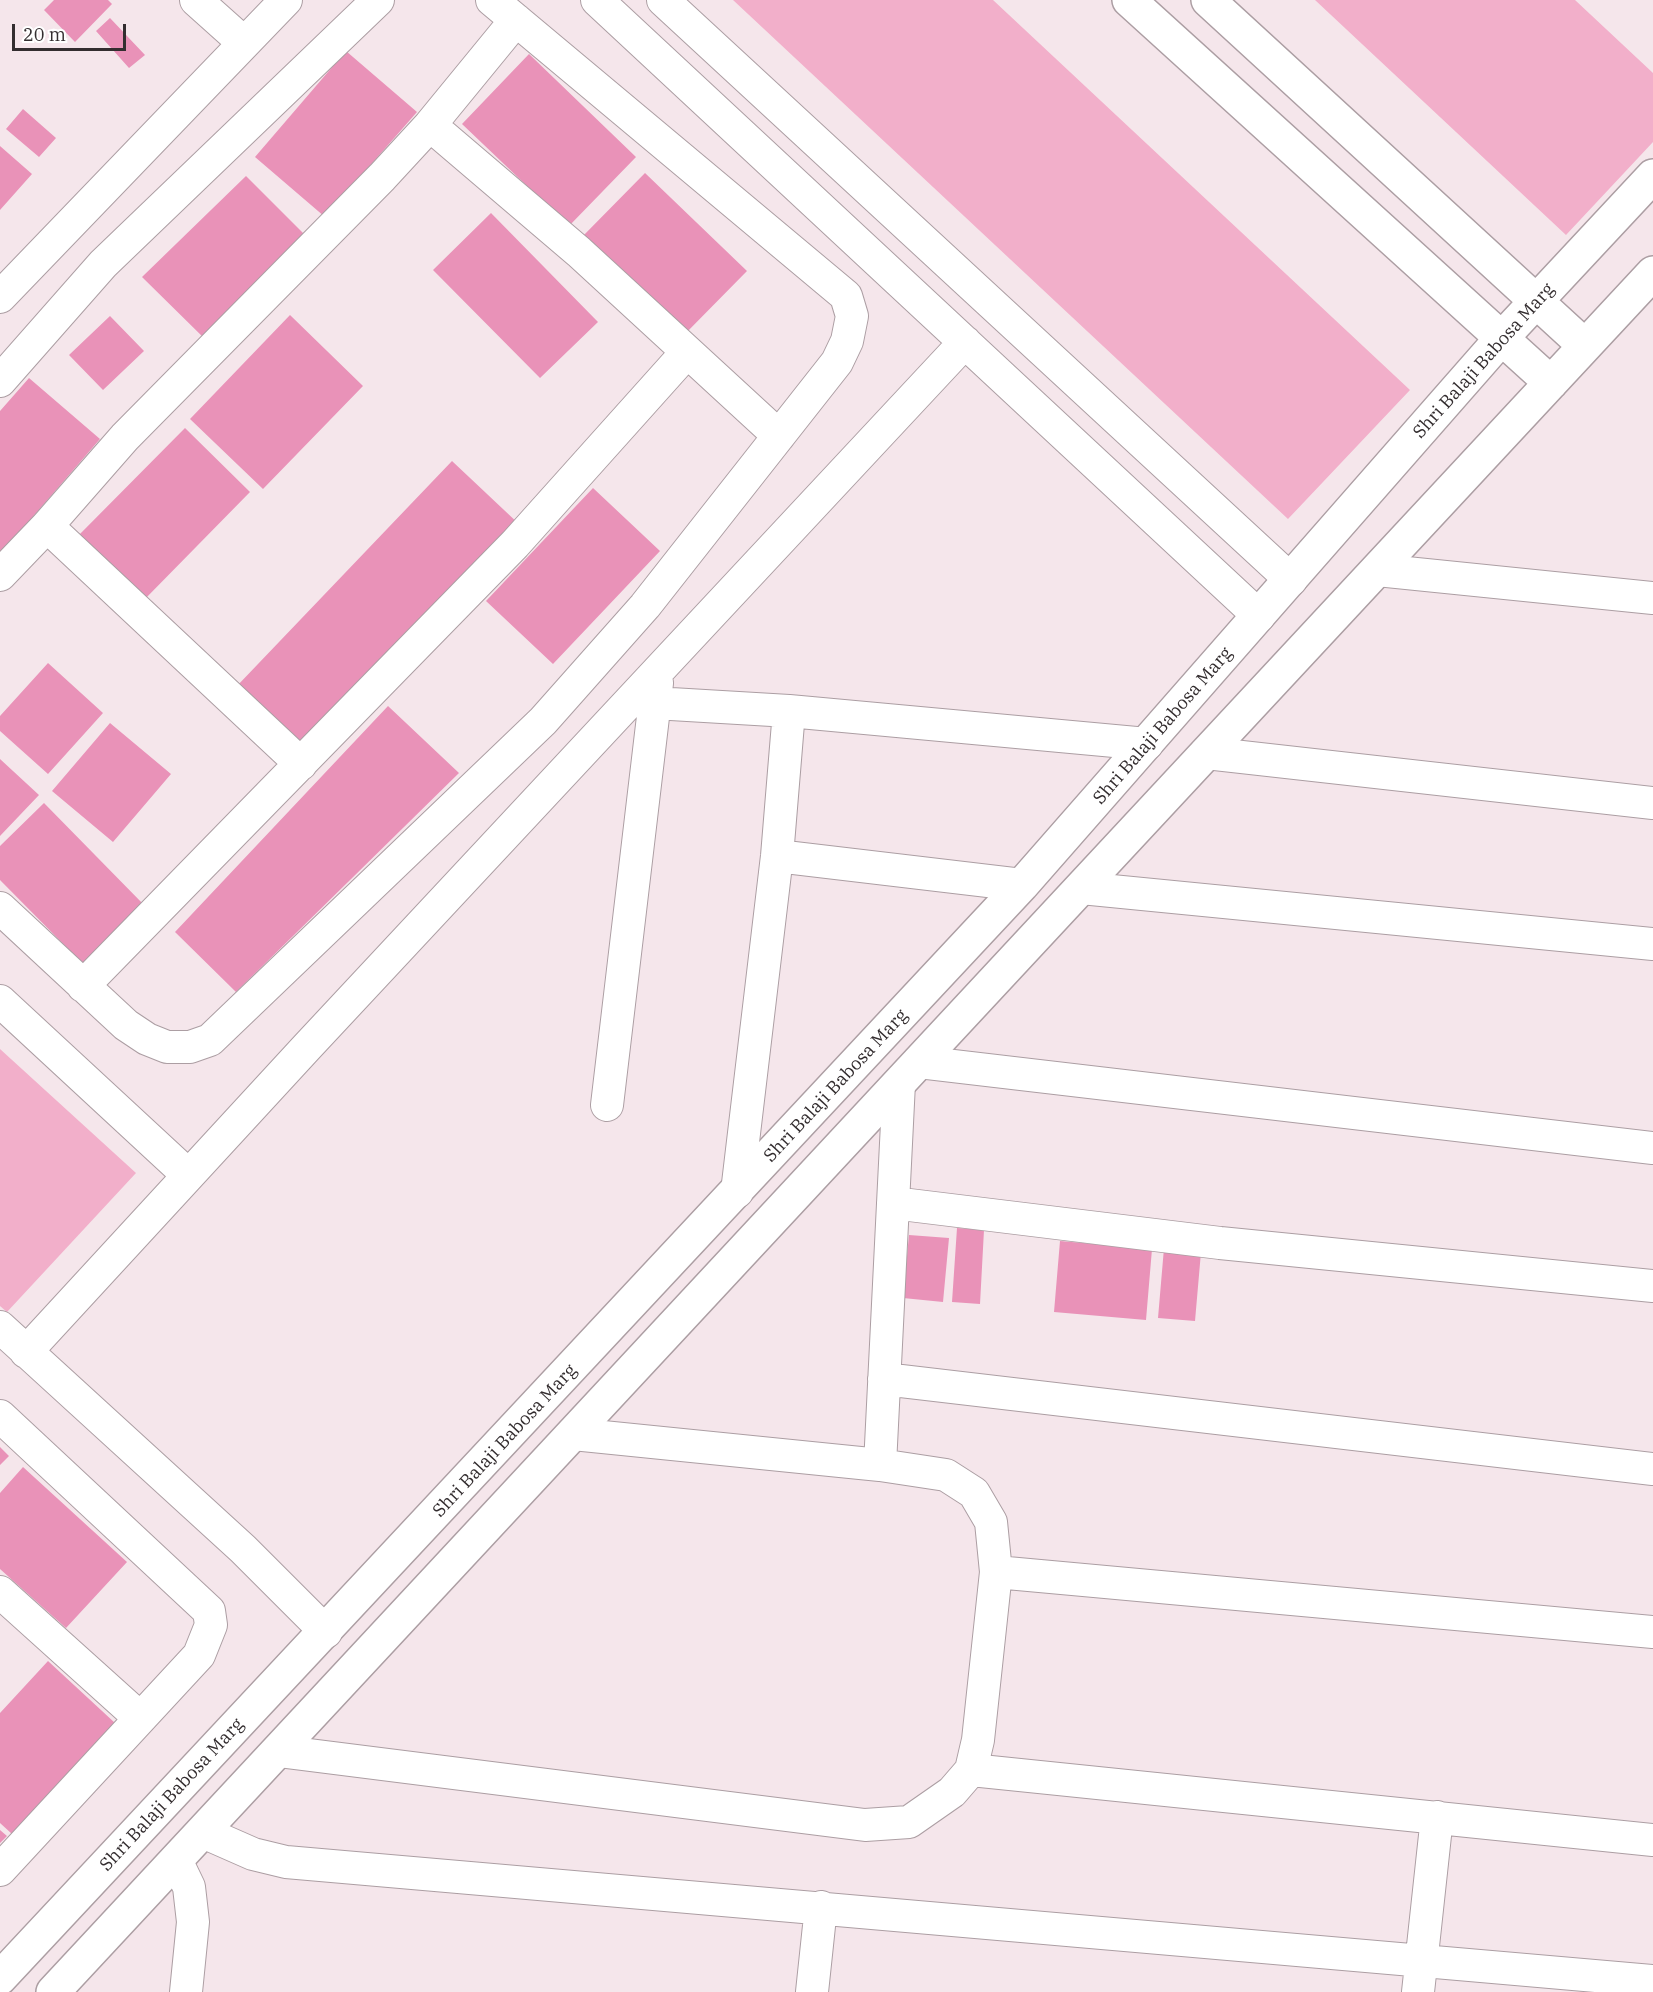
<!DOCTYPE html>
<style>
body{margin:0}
#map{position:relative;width:1653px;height:1992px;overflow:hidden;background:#f5e6eb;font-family:"IBM Plex Serif",serif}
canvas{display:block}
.scale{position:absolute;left:12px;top:24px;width:114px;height:27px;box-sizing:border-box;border:3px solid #332d2f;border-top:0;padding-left:8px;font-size:18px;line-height:21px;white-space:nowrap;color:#332d2f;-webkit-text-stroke:4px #fff;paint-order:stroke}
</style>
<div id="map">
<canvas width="1653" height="1992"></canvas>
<div class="scale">20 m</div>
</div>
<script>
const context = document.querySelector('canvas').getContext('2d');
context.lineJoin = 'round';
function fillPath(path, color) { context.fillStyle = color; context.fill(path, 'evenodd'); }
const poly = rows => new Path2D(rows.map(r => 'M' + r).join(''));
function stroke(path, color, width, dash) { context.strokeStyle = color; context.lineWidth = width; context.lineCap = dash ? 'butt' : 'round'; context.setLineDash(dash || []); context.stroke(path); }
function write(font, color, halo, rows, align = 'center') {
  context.font = font + ' "IBM Plex Serif",serif'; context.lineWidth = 4.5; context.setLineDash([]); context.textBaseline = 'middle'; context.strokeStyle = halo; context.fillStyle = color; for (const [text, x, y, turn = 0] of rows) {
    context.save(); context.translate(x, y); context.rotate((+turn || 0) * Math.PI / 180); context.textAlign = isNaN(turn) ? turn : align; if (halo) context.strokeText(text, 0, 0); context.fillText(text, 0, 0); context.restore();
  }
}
fillPath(poly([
 [733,0,993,0,1410,390,1288,519],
 [1315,0,1575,0,1653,73,1653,142,1566,235],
 [0,1049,136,1173,7,1312,0,1306]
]), '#f2afca');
fillPath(poly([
 [54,0,108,0,112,4,75,42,44,10],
 [110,18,145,55,129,68,96,31],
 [346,51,417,112,325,217,255,157],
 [529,54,636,157,569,226,462,124],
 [23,109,56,138,39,157,6,129],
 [0,146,32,174,0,210],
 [645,173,747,271,682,337,581,238],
 [246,176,310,240,208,342,142,277],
 [491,213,598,322,540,378,433,270],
 [290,315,363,386,263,489,190,419],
 [110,316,144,351,103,390,69,355],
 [29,378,100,439,0,555,0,411],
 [185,428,250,492,143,601,77,537],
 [452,461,521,526,306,753,236,687],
 [593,488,660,551,553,664,486,601],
 [48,663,103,713,48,774,0,731,0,716],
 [388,706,459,773,236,992,175,932],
 [110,723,171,774,113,842,52,791],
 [0,759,39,795,0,836],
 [44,803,146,907,86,967,0,880,0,846],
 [957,1228,984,1230,980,1304,952,1302],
 [909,1235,949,1238,943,1302,903,1298],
 [1060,1241,1152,1249,1146,1320,1054,1312],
 [1164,1248,1201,1252,1195,1321,1158,1318],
 [0,1447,9,1456,0,1465],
 [23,1467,127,1562,66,1628,0,1569,0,1493],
 [48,1661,115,1723,12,1834,0,1823,0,1713],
 [0,1830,7,1836,0,1843]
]), '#e992b8');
const street = poly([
 [196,0,244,43],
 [597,0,1259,616],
 [663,0,1291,580],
 [430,125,579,252,779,436],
 [0,297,286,0],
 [0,381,103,264,378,0],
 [47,526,301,764],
 [1377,570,1653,598],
 [0,575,47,526,125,437,382,177,430,125,516,20],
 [654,703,789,711,1147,744],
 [1206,753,1653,803],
 [777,856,1022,885],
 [1081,888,1653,944],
 [0,908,126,1025,147,1039,167,1047,190,1047,210,1040,543,721,645,606,837,362,847,341,852,316,846,296,492,0],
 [83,986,515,544,687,352],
 [0,1001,188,1175],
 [919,1062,1653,1148],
 [607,1105,657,683],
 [737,1192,777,856,789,711],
 [893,1203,1220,1243,1653,1286],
 [0,1327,243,1549,326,1632],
 [26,1352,306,1048,965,342],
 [884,1379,1653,1469],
 [0,1416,209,1611,211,1625,199,1655,0,1870],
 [880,1465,899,1083],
 [996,1572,1653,1632],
 [0,1592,140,1718],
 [278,1751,865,1825,909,1822,952,1792,971,1770,978,1740,996,1572,991,1522,974,1493,946,1475,880,1465,573,1434],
 [971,1770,1653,1840],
 [203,1832,253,1854,286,1862,1653,1981],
 [176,1860,189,1887,193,1922,186,1992],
 [812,1992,821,1907],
 [1418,1992,1437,1817]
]);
const secondary = poly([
 [1129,0,1551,383],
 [1208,0,1585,346],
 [0,1978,1022,885,1500,340,1653,176],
 [53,1992,1653,273]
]);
stroke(street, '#ac9ea3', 34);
stroke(secondary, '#ac9ea3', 36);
stroke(street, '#fff', 32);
stroke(secondary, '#fff', 33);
write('18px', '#332d2f', '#fff', [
 ["Shri Balaji Babosa Marg",1484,361,-48],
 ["Shri Balaji Babosa Marg",1163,726,-49],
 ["Shri Balaji Babosa Marg",836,1086,-47],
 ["Shri Balaji Babosa Marg",505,1441,-47],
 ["Shri Balaji Babosa Marg",172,1795,-47]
]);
</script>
